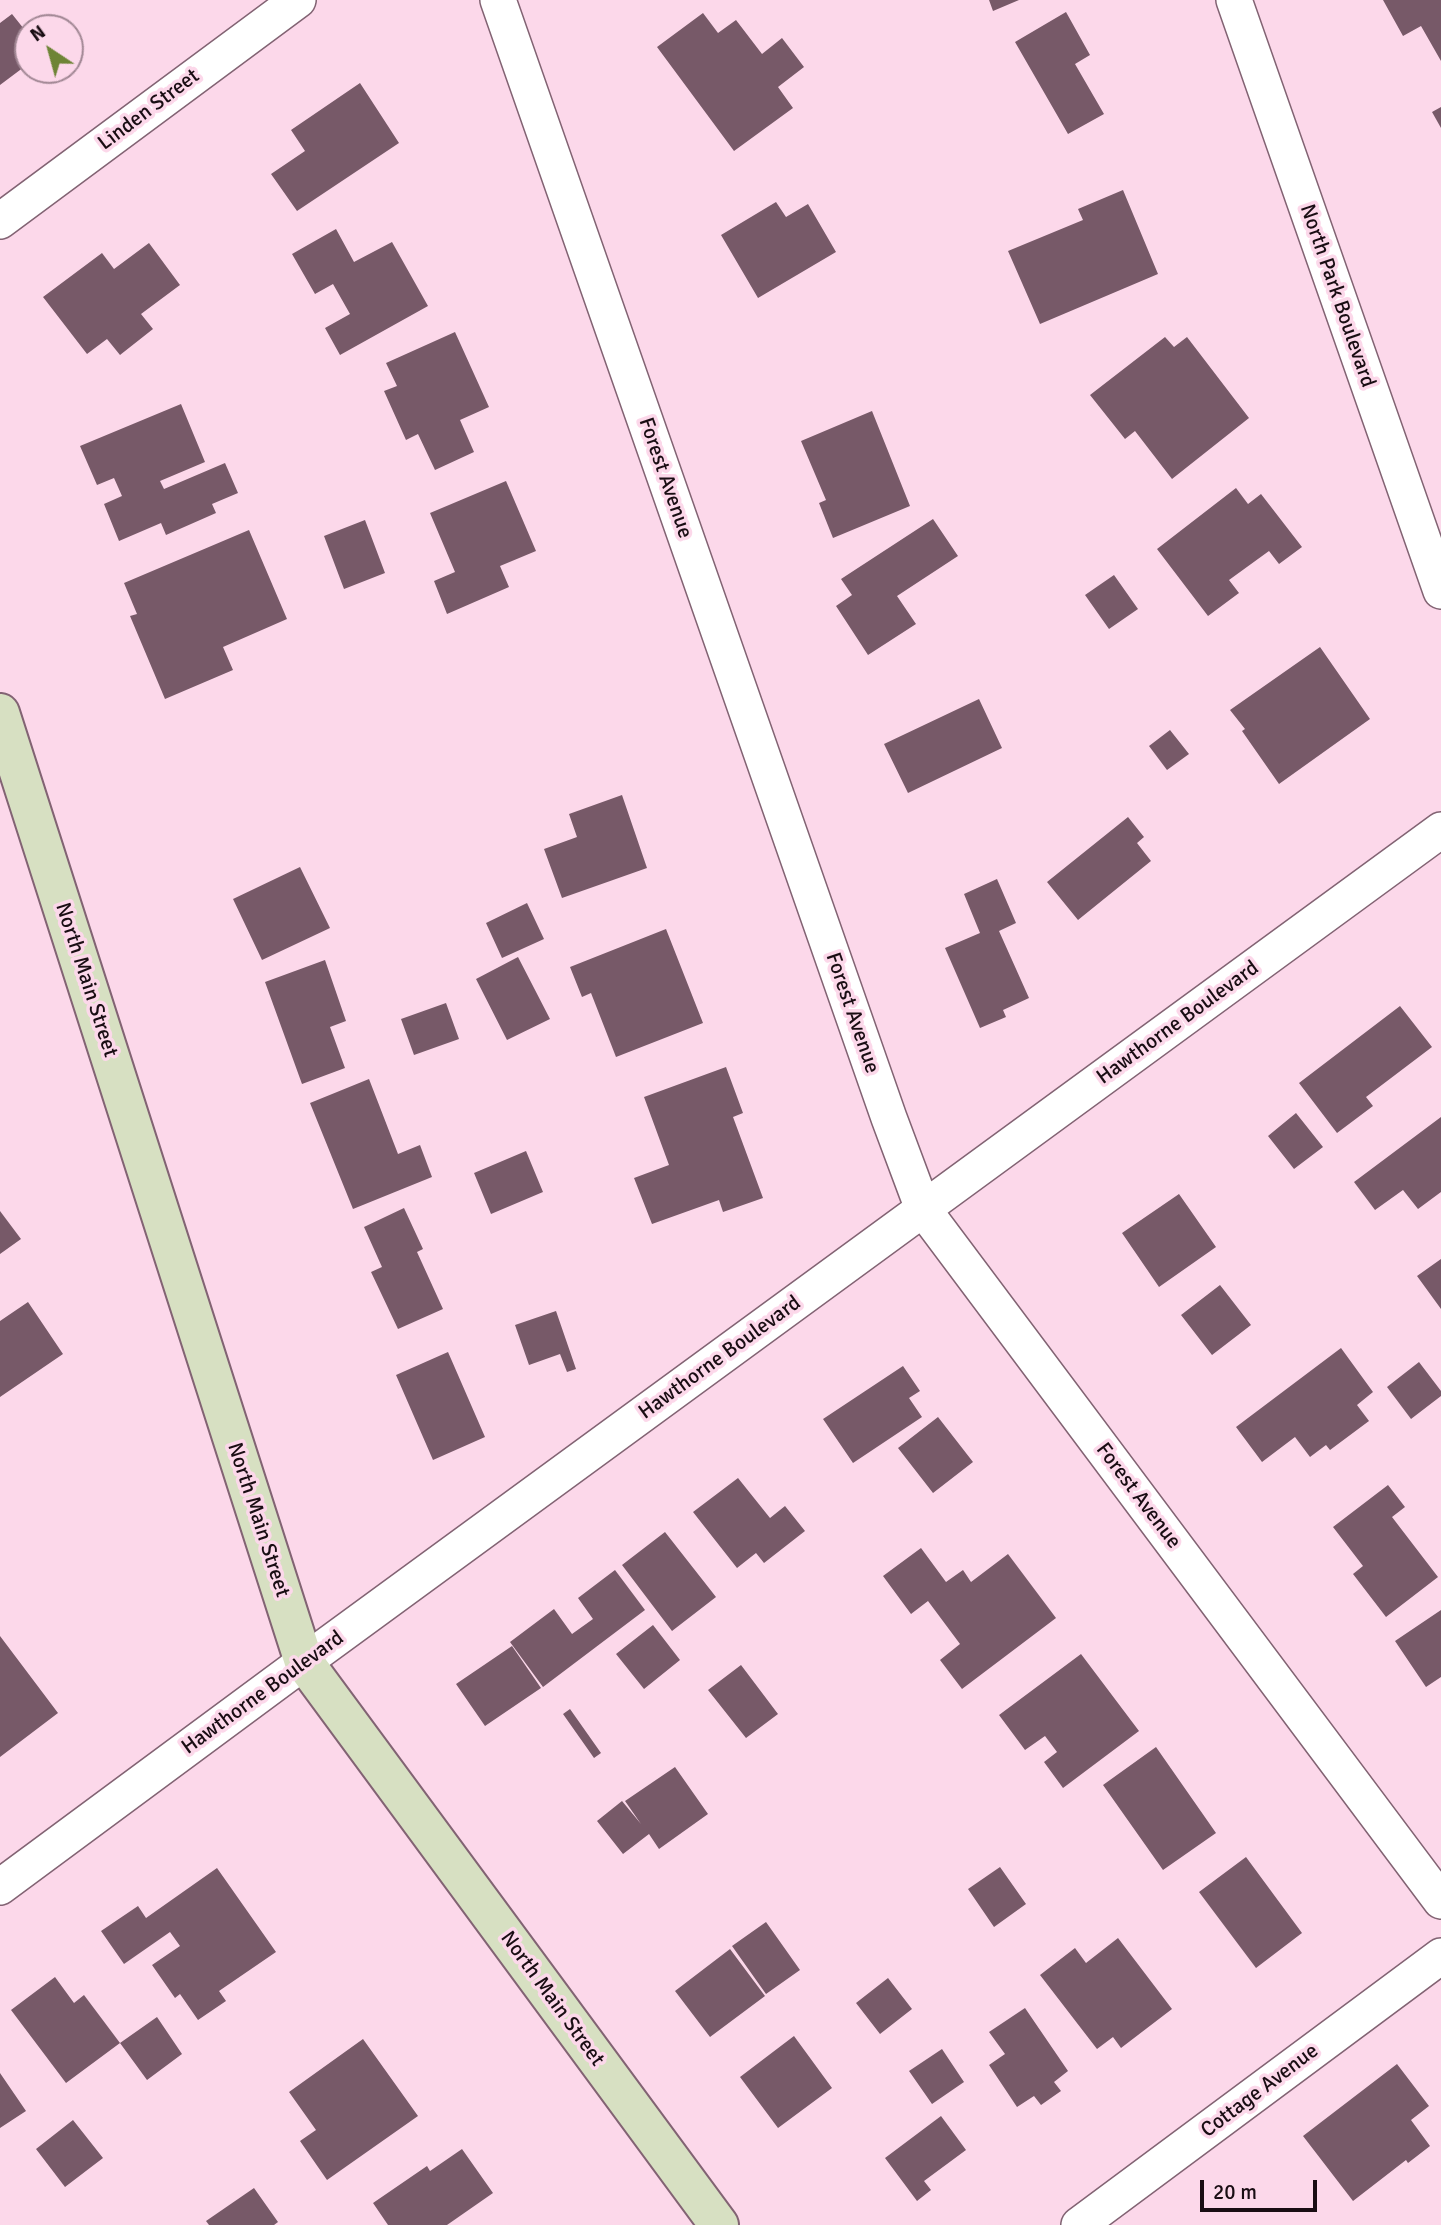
<!DOCTYPE html>
<style>
body{margin:0}
#map{position:relative;width:1441px;height:2225px;overflow:hidden;background:#fcd8ea;font-family:Signika,sans-serif}
canvas{display:block}
.north{position:absolute;left:14px;top:14px;width:70px;height:70px;box-sizing:border-box;background:#fcd8ea;border:2px solid #a18794;border-radius:50%;rotate:324deg;font-size:19px;font-weight:700;line-height:28px;text-align:center;color:#190d13}
.north::after{content:'';display:block;margin:auto;width:24px;height:32px;background:#6e8436;clip-path:polygon(50% 0,100% 100%,50% 72%,0 100%)}
.scale{position:absolute;left:1200px;top:2180px;width:117px;height:32px;box-sizing:border-box;border:4px solid #190d13;border-top:0;padding-left:9px;font-size:21px;line-height:24px;white-space:nowrap;color:#190d13;-webkit-text-stroke:5px #fcd8ea;paint-order:stroke}
</style>
<div id="map">
<canvas width="1441" height="2225"></canvas>
<div class="north">N</div>
<div class="scale">20 m</div>
</div>
<script>
const context = document.querySelector('canvas').getContext('2d');
context.lineJoin = 'round';
function fillPath(path, color) { context.fillStyle = color; context.fill(path, 'evenodd'); }
const poly = rows => new Path2D(rows.map(r => 'M' + r).join(''));
function stroke(path, color, width, dash) { context.strokeStyle = color; context.lineWidth = width; context.lineCap = dash ? 'butt' : 'round'; context.setLineDash(dash || []); context.stroke(path); }
function write(font, color, halo, rows, align = 'center') {
  context.font = font + ' Signika,sans-serif'; context.lineWidth = 7; context.setLineDash([]); context.textBaseline = 'middle'; context.strokeStyle = halo; context.fillStyle = color; for (const [text, x, y, turn = 0] of rows) {
    context.save(); context.translate(x, y); context.rotate((+turn || 0) * Math.PI / 180); context.textAlign = isNaN(turn) ? turn : align; if (halo) context.strokeText(text, 0, 0); context.fillText(text, 0, 0); context.restore();
  }
}
fillPath(poly([
 [989,0,1019,0,993,11],
 [1383,0,1441,0,1441,61,1421,26,1403,36],
 [1066,12,1090,55,1075,64,1104,114,1068,134,1015,42],
 [703,13,718,33,736,20,762,54,782,38,804,67,778,87,793,108,734,151,657,47],
 [12,14,28,34,28,64,0,85,0,23],
 [360,83,399,143,297,211,271,174,305,151,291,130],
 [1441,107,1441,128,1432,112],
 [1123,190,1158,274,1040,324,1008,251,1083,220,1078,209],
 [776,202,786,217,808,204,836,252,758,298,721,235],
 [336,229,354,262,392,242,428,306,340,355,325,328,350,314,333,284,315,294,292,254],
 [149,243,180,285,141,314,153,329,120,355,107,339,87,354,43,297,102,253,114,269],
 [455,332,489,407,460,420,474,452,435,470,418,434,406,440,384,391,397,386,386,363],
 [1165,337,1174,347,1187,337,1249,418,1172,479,1135,431,1125,439,1090,395],
 [181,404,205,462,160,481,164,489,225,463,238,493,212,504,216,513,166,535,161,523,119,541,104,504,122,496,114,478,97,485,80,446],
 [872,411,910,506,833,538,819,503,826,500,801,441],
 [506,481,536,551,500,566,509,587,447,614,434,581,455,572,430,513],
 [1236,488,1248,504,1261,494,1302,547,1279,564,1269,551,1229,580,1239,593,1208,616,1157,549],
 [933,519,958,556,897,596,916,624,868,655,836,606,852,595,841,579],
 [365,520,385,573,344,589,324,536],
 [249,530,287,619,223,647,233,670,165,699,130,616,137,614,124,583],
 [1114,575,1138,609,1109,629,1085,595],
 [1320,647,1370,719,1279,784,1242,731,1245,729,1230,710],
 [979,699,1002,748,908,793,884,744],
 [1170,730,1189,754,1167,770,1149,746],
 [622,795,647,868,562,898,544,849,577,837,569,814],
 [1128,817,1144,837,1137,843,1151,861,1078,920,1047,882],
 [300,867,330,928,262,960,233,899],
 [997,879,1016,923,999,931,1029,998,1003,1010,1006,1017,980,1028,945,948,980,933,964,894],
 [527,903,544,939,502,958,486,923],
 [666,929,703,1023,616,1057,591,993,582,997,570,967],
 [518,957,550,1019,507,1040,476,979],
 [325,960,346,1021,330,1027,345,1068,302,1084,265,982],
 [446,1003,459,1039,414,1055,401,1019],
 [1400,1006,1432,1047,1366,1097,1373,1106,1337,1133,1299,1083],
 [726,1067,743,1113,733,1117,763,1198,723,1212,719,1200,652,1224,634,1178,669,1165,644,1097],
 [369,1079,398,1154,420,1145,432,1177,353,1209,310,1103],
 [1296,1113,1323,1147,1294,1169,1268,1136],
 [1441,1117,1441,1192,1418,1209,1403,1190,1375,1210,1354,1182],
 [526,1151,543,1192,491,1214,474,1173],
 [1179,1194,1216,1247,1159,1287,1122,1233],
 [404,1208,423,1249,417,1252,443,1309,398,1329,371,1272,382,1267,364,1227],
 [0,1211,21,1239,0,1254],
 [1441,1259,1441,1309,1417,1276],
 [1220,1285,1251,1325,1212,1355,1181,1315],
 [28,1302,63,1354,0,1397,0,1321],
 [556,1311,576,1369,567,1372,560,1354,529,1365,515,1325],
 [1341,1348,1373,1392,1357,1405,1369,1421,1330,1450,1326,1445,1310,1457,1295,1437,1262,1462,1236,1427],
 [448,1352,485,1437,433,1460,396,1375],
 [1419,1362,1441,1391,1441,1396,1411,1419,1387,1387],
 [903,1366,920,1391,909,1398,922,1417,853,1463,823,1419],
 [938,1417,973,1462,933,1493,898,1448],
 [738,1478,770,1518,785,1506,805,1531,764,1563,756,1553,737,1568,693,1512],
 [1388,1485,1405,1507,1392,1517,1438,1577,1386,1617,1353,1574,1363,1566,1333,1527],
 [665,1532,716,1597,672,1631,622,1565],
 [921,1548,946,1582,963,1570,971,1582,1008,1554,1056,1618,962,1689,940,1660,960,1644,928,1601,911,1614,883,1576],
 [615,1570,645,1610,543,1687,510,1642,554,1609,572,1634,593,1619,578,1598],
 [1441,1610,1441,1677,1426,1687,1395,1641],
 [653,1625,680,1660,644,1689,616,1654],
 [0,1636,58,1713,0,1757],
 [512,1646,541,1688,485,1726,456,1684],
 [1081,1654,1139,1731,1063,1788,1044,1762,1057,1752,1045,1736,1025,1750,999,1715],
 [741,1665,778,1714,746,1738,708,1690],
 [570,1709,601,1753,594,1758,563,1714],
 [1156,1747,1216,1833,1163,1870,1103,1785],
 [675,1767,708,1814,659,1849,649,1834,623,1854,597,1821,622,1801,641,1824,625,1801],
 [1246,1857,1302,1933,1256,1968,1199,1892],
 [1000,1867,1026,1904,994,1927,968,1889],
 [217,1868,276,1952,219,1991,226,2001,198,2020,180,1994,175,1998,152,1965,180,1946,170,1932,124,1964,101,1931,138,1906,146,1918],
 [766,1922,800,1970,766,1994,732,1946],
 [1118,1938,1172,2009,1121,2048,1113,2037,1097,2049,1040,1975,1075,1948,1086,1963],
 [730,1949,765,1996,710,2037,675,1991],
 [55,1977,74,2003,84,1995,120,2043,66,2083,11,2010],
 [888,1978,912,2009,880,2034,856,2003],
 [1025,2008,1068,2071,1054,2082,1061,2091,1041,2105,1034,2096,1017,2107,989,2065,1005,2054,989,2032],
 [157,2017,182,2054,147,2080,120,2043],
 [794,2036,832,2088,778,2128,740,2077],
 [363,2039,418,2116,327,2180,300,2141,316,2130,289,2092],
 [942,2049,964,2082,932,2104,909,2071],
 [1397,2064,1429,2106,1411,2120,1430,2146,1408,2163,1406,2160,1353,2201,1303,2136],
 [0,2073,26,2111,0,2128],
 [941,2116,966,2150,924,2181,931,2190,917,2201,885,2158],
 [73,2120,103,2158,65,2187,36,2149],
 [462,2149,493,2193,447,2225,388,2225,373,2203,427,2166,430,2171],
 [254,2188,278,2222,274,2225,209,2225,206,2221]
]), '#775968');
const street = poly([
 [498,0,889,1118,923,1209,1441,1901],
 [1234,0,1441,591],
 [0,221,298,0],
 [0,1887,304,1662,1441,830],
 [1079,2225,1441,1956]
]);
const secondary = poly([
 [0,713,304,1662,719,2225]
]);
stroke(street, '#826373', 38);
stroke(secondary, '#826373', 42);
stroke(street, '#fff', 35);
stroke(secondary, '#d7e0c2', 38);
write('21px', '#190d13', '#fcd8ea', [
 ["Linden Street",149,110,-37],
 ["North Park Boulevard",1337,296,71],
 ["Forest Avenue",665,478,71],
 ["North Main Street",86,980,72],
 ["Forest Avenue",852,1013,71],
 ["Hawthorne Boulevard",1178,1023,-36],
 ["Hawthorne Boulevard",720,1358,-36],
 ["Forest Avenue",1138,1496,53],
 ["North Main Street",258,1520,72],
 ["Hawthorne Boulevard",263,1693,-36],
 ["North Main Street",552,1999,54],
 ["Cottage Avenue",1260,2091,-37]
]);
</script>
